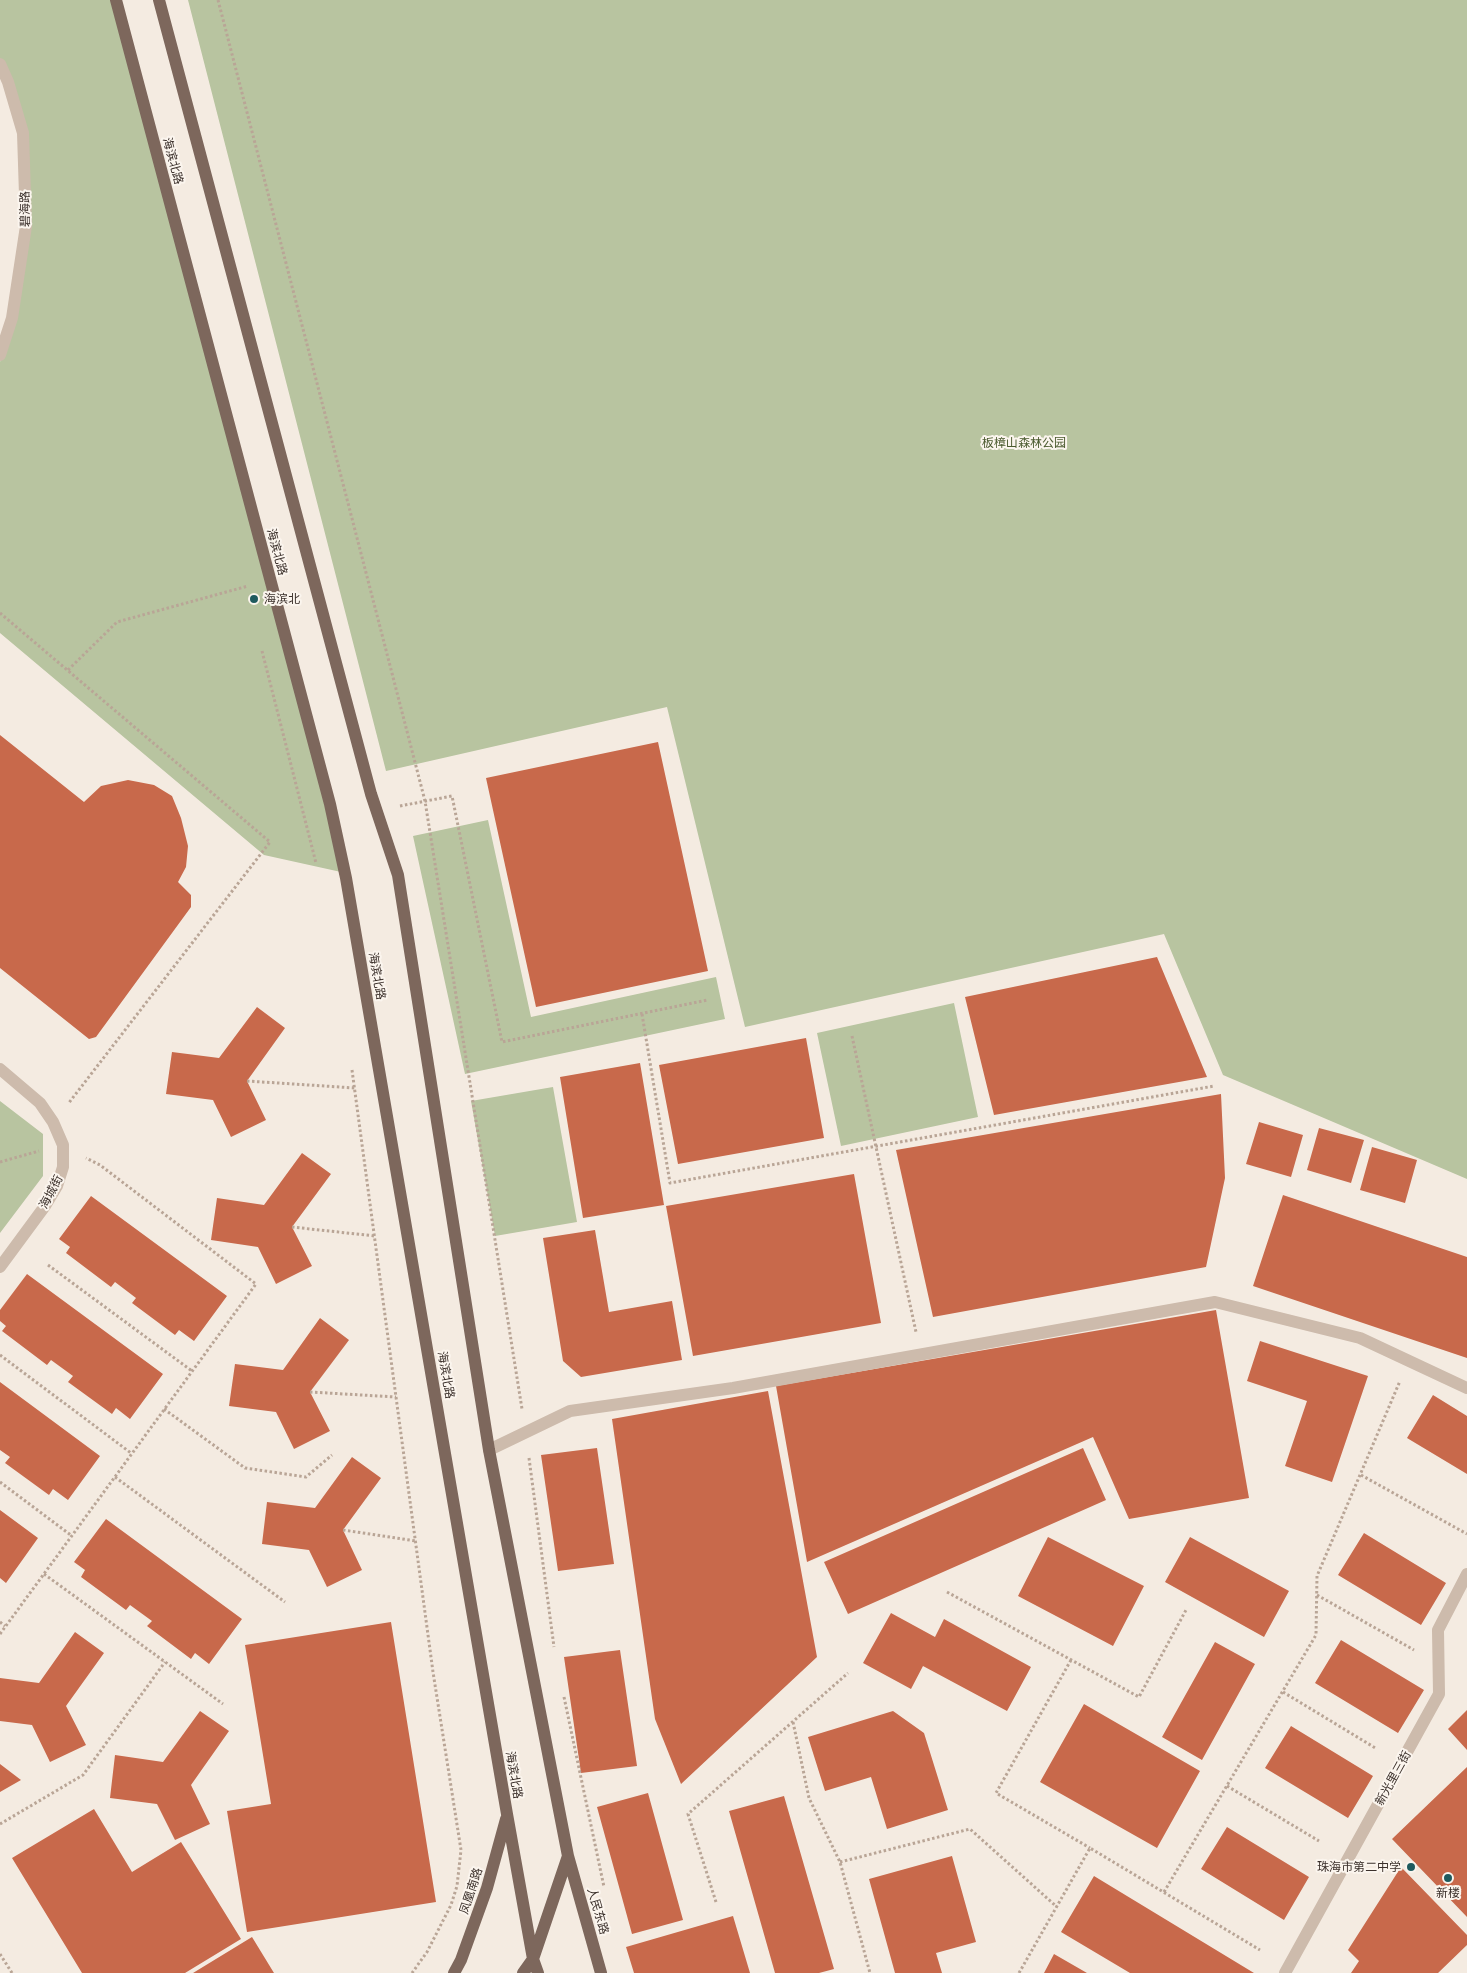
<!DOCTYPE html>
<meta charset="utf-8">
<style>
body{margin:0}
canvas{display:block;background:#f4ebe1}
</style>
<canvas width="1467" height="1973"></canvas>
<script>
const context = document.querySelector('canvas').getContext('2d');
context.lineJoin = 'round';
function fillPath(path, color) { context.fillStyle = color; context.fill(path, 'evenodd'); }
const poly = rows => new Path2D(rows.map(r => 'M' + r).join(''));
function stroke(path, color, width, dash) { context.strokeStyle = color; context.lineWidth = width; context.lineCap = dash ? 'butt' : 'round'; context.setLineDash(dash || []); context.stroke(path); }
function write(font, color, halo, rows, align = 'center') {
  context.font = font + ' Commissioner,"Noto Sans SC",sans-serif'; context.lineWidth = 4; context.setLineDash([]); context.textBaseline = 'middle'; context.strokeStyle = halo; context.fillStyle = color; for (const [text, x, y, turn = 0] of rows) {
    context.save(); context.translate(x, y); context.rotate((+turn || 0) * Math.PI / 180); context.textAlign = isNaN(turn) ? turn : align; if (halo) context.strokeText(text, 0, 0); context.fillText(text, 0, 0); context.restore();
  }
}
fillPath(poly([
 [0,0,113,0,327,805,341,872,264,855,0,633,0,362,13,320,29,227,26,134,0,65],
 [188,0,1467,0,1467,1179,1223,1075,1164,934,745,1027,667,707,386,771],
 [488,820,531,1017,716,977,725,1019,465,1074,413,836],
 [954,1003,978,1117,841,1146,817,1033],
 [553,1087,577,1222,495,1236,471,1101],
 [0,1101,43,1134,43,1176,0,1233]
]), '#b8c4a0');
fillPath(poly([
 [0,735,84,802,101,786,128,780,154,785,172,796,181,818,188,846,186,867,178,882,191,895,191,907,96,1037,89,1039,0,968],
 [658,742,708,971,536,1007,486,778],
 [1157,957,1207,1077,994,1115,965,997],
 [257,1007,285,1028,247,1081,266,1120,231,1137,213,1100,166,1094,172,1052,219,1058],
 [806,1038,824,1138,678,1164,659,1065],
 [640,1063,664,1205,583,1218,560,1077],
 [1221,1094,1225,1178,1206,1267,933,1317,896,1150],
 [1259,1122,1303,1135,1291,1177,1246,1164],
 [1319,1128,1364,1140,1351,1183,1307,1170],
 [1372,1147,1417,1160,1405,1203,1360,1190],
 [302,1153,331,1174,292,1227,312,1266,276,1284,258,1247,211,1240,217,1198,264,1205],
 [854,1174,881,1323,693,1356,666,1206],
 [1283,1195,1467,1257,1467,1358,1253,1286],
 [91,1196,227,1296,194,1341,179,1330,175,1335,132,1303,136,1298,115,1282,111,1287,66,1253,70,1247,59,1239],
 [595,1230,609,1312,672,1301,682,1360,581,1377,563,1361,543,1238],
 [27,1274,163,1374,130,1419,116,1408,112,1414,68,1382,73,1376,51,1360,47,1365,2,1331,6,1326,0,1321,0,1310],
 [1216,1310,1249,1498,1129,1519,1093,1437,807,1562,776,1386],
 [320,1318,349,1340,310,1392,330,1431,294,1449,276,1412,229,1406,235,1364,283,1370],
 [1260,1341,1368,1376,1332,1482,1285,1466,1307,1401,1247,1381],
 [0,1382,100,1456,68,1500,53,1489,49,1495,5,1463,10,1457,0,1450],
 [768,1391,817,1657,681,1784,655,1719,612,1419],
 [1433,1395,1467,1416,1467,1474,1407,1438],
 [597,1448,614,1564,558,1571,541,1455],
 [1083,1448,1106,1500,848,1614,824,1562],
 [352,1457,381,1478,343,1530,362,1570,327,1587,309,1550,262,1544,267,1502,315,1508],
 [0,1510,38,1538,6,1583,0,1578],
 [106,1519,242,1619,209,1664,195,1653,191,1659,147,1626,152,1621,130,1605,126,1610,81,1577,85,1570,74,1562],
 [1364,1533,1446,1583,1421,1625,1338,1575],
 [1048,1537,1144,1586,1113,1646,1018,1596],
 [1190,1537,1289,1591,1264,1637,1165,1582],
 [891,1613,935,1637,944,1619,1031,1667,1007,1711,923,1666,911,1689,863,1663],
 [391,1622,436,1902,247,1932,227,1811,271,1804,245,1645],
 [75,1632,104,1653,66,1706,86,1745,50,1762,32,1725,0,1721,0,1678,39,1683],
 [1341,1640,1424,1690,1398,1733,1315,1683],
 [1215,1642,1255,1664,1202,1760,1162,1737],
 [620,1650,637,1766,581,1773,564,1657],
 [1084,1704,1200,1771,1157,1848,1040,1782],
 [1467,1710,1467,1750,1448,1729],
 [200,1711,229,1731,191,1785,210,1824,175,1840,157,1804,110,1798,115,1755,163,1762],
 [893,1711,924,1733,948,1810,887,1829,871,1777,825,1791,808,1737],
 [1291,1726,1373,1776,1348,1818,1265,1768],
 [0,1764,21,1780,0,1792],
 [1467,1767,1467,1917,1392,1839],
 [648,1793,683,1920,632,1934,597,1807],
 [784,1796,834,1969,819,1973,775,1973,729,1811],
 [94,1809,132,1872,181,1842,241,1939,185,1973,82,1973,12,1858],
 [1227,1827,1309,1877,1284,1920,1201,1869],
 [952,1856,976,1942,936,1953,942,1973,895,1973,869,1879],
 [1401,1867,1467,1935,1467,1945,1438,1973,1351,1973,1359,1961,1348,1950],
 [1094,1876,1254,1973,1130,1973,1061,1932],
 [733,1916,750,1973,634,1973,626,1947],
 [252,1937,274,1973,193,1973],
 [1054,1954,1087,1973,1044,1973]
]), '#c8694b');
stroke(poly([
 [218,0,425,801,522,1409],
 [0,613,270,842,68,1104],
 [262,651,316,863],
 [68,670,117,622,248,586],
 [400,806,452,796,502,1042,708,1000],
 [642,1014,670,1183,1214,1086],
 [852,1036,916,1332],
 [352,1070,433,1672,461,1850,457,1886,451,1905,427,1952,412,1973],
 [247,1081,355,1088],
 [0,1162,39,1151],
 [292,1227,375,1236],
 [48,1265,192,1371],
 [0,1355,131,1453],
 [310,1392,396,1397],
 [164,1409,245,1468,306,1477,332,1455],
 [529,1458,554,1647],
 [1361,1475,1467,1534],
 [115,1477,285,1602],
 [0,1482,72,1536],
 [343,1530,416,1541],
 [44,1574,223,1704],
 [947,1592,1139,1697,1186,1610],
 [1317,1595,1414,1650],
 [0,1622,5,1626],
 [0,1634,256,1284,100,1165,86,1158],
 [1071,1660,996,1793,1090,1848],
 [1283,1692,1377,1749],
 [564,1697,604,1887],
 [793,1722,809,1798,840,1862,870,1973],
 [1227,1786,1319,1841],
 [0,1824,83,1775,165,1662],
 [840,1862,970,1829,1057,1907],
 [1164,1892,1316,1635,1317,1576,1400,1381],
 [716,1902,688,1814,848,1673],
 [0,1954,12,1973],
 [1019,1973,1090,1848,1260,1950]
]), '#b9a596', 3, [2.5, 2.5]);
stroke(poly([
 [489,1450,570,1411,733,1388,1215,1302,1360,1338,1467,1388],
 [1285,1973,1439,1694,1438,1630,1467,1574]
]), '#cdbbac', 12);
stroke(poly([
 [0,64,8,82,23,133,26,226,12,318,0,355],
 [0,1069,40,1103,53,1122,63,1145,63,1167,57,1186,45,1206,0,1267]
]), '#cdbbac', 12);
stroke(poly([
 [116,0,330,804,346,878,507,1814,533,1959,538,1973],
 [159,0,371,794,398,875,489,1450,568,1856,601,1973],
 [454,1973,461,1960,487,1888,506,1819],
 [523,1973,533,1959,568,1856]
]), '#7d675c', 12);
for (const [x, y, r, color] of [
 [254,599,5,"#1f5a5e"],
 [1411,1867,5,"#1f5a5e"],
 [1448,1878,5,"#1f5a5e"]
]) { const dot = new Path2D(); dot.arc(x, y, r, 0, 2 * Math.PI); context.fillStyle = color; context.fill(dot); stroke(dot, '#fbf5ee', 2); }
write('12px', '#3b302b', '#fbf5ee', [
 ["海滨北路",173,161,75],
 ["碧海路",25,209,-91],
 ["海滨北路",277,552,75],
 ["海滨北路",377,976,80],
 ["海城街",51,1192,-62],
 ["海滨北路",446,1375,80],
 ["海滨北路",514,1775,80],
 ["新光里三街",1393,1778,-61],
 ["凤凰南路",471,1891,-72],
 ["人民东路",598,1911,74]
]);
write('12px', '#4a5a2e', '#fbf5ee', [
 ["板樟山森林公园",1024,443]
]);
write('12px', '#3b302b', '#fbf5ee', [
 ["海滨北",264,599],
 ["珠海市第二中学",1401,1867,"right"],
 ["新楼",1448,1893,"center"]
], 'left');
</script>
